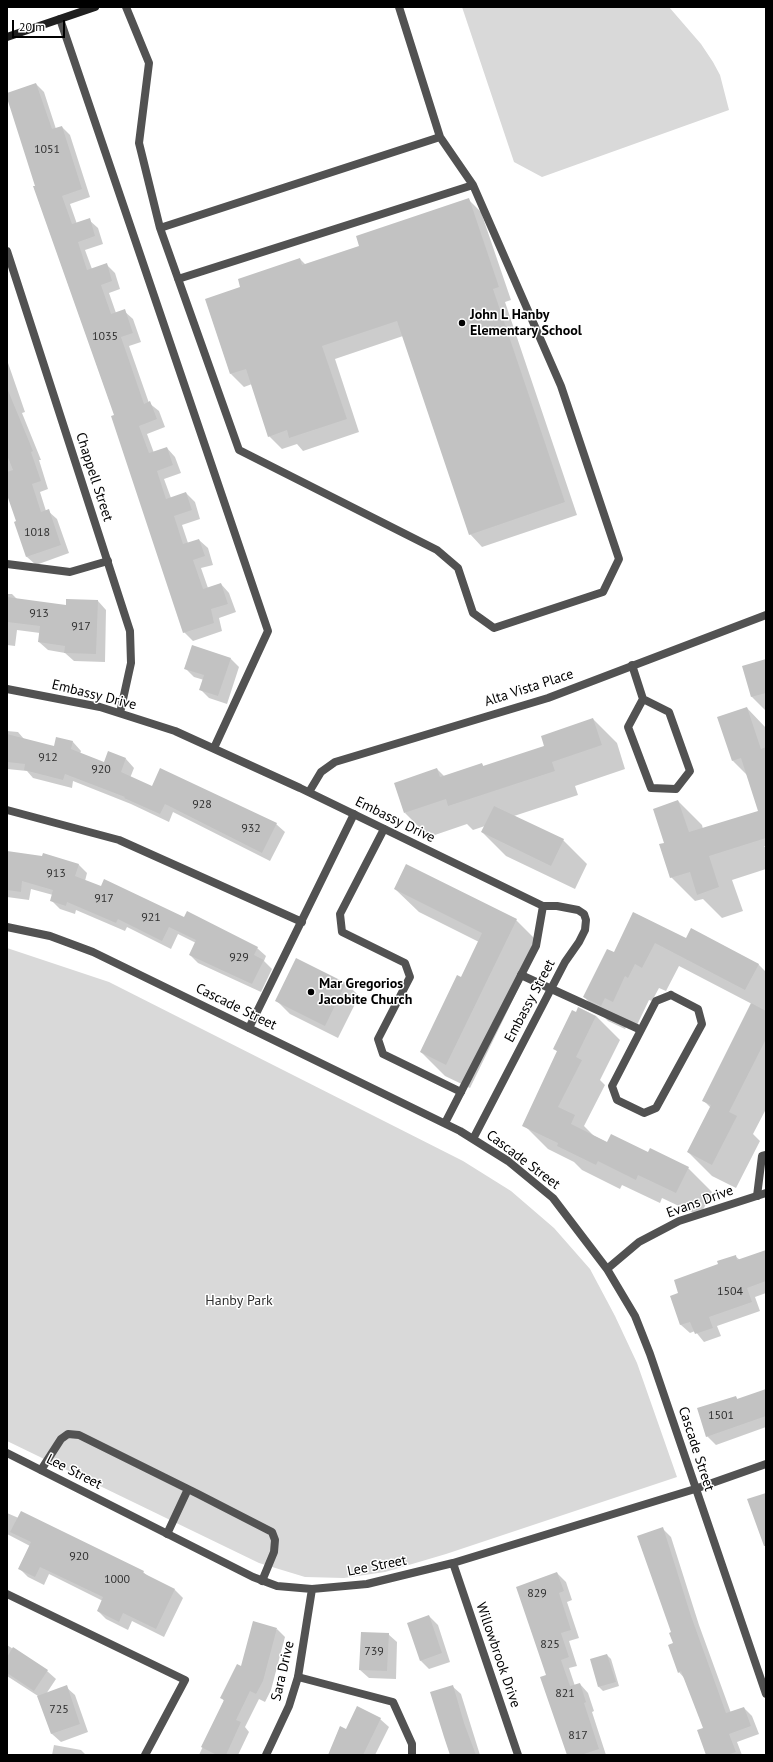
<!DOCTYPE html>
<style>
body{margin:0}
#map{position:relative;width:773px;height:1762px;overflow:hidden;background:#fff;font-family:"PT Sans",sans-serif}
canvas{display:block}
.frame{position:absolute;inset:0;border:8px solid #000;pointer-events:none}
.scale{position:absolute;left:12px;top:20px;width:53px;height:18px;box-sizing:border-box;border:2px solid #000;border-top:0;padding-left:5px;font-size:12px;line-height:14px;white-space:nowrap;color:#000;-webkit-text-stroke:3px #fff;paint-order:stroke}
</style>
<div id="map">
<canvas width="773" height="1762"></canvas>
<div class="frame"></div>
<div class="scale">20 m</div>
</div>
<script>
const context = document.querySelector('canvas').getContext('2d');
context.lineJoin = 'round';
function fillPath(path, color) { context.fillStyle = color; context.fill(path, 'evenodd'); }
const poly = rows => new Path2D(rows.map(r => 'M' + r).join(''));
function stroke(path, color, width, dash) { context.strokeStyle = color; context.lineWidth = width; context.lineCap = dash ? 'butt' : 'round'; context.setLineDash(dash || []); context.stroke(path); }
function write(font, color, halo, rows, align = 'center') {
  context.font = font + ' "PT Sans",sans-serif'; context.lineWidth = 3; context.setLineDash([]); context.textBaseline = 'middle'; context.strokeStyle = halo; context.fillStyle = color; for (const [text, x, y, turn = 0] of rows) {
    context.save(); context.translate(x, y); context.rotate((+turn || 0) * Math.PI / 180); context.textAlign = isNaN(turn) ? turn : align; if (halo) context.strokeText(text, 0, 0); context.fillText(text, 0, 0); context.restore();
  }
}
fillPath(poly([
 [462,7,669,7,701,44,713,62,720,75,729,110,542,177,514,162],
 [7,948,109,982,463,1161,511,1191,554,1228,590,1269,615,1316,637,1363,677,1477,446,1554,385,1572,344,1578,305,1577,259,1563,7,1441]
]), '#d9d9d9');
fillPath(poly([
 [36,84,44,92,56,129,62,127,70,135,90,197,70,204,77,224,89,220,98,228,103,244,85,250,92,269,106,264,115,273,120,289,109,293,116,313,124,311,133,319,141,342,129,346,149,403,159,411,165,427,147,434,154,453,167,448,175,457,181,473,164,479,171,498,186,493,195,502,200,519,182,525,188,543,199,540,208,548,213,565,201,568,208,588,221,584,229,593,236,612,219,618,222,631,193,641,184,632,115,416,34,187,37,186,7,94],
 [468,199,481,212,511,300,505,302,577,515,482,547,470,534,403,336,335,359,359,432,303,451,297,444,282,449,269,436,252,384,244,387,231,374,242,287,300,259,306,265,361,247],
 [7,360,25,412,22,413,41,460,39,460,48,489,40,492,46,511,48,511,57,519,69,553,36,565,27,557,15,523,17,522,7,492],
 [7,594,12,594,17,599,67,606,98,601,106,610,105,662,74,661,65,653,48,650,39,642,40,633,17,630,15,646,7,645],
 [231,659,239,667,227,704,209,698,201,690,204,680,194,677,185,668],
 [766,660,766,711,752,697,743,667],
 [747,708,766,728,766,846,764,846,766,848,766,869,732,880,743,911,722,918,703,899,695,901,671,877,665,843,678,801,702,825,703,829,760,811,747,775,733,761],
 [593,719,617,743,625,769,575,786,578,795,514,816,563,840,587,864,575,889,506,856,482,832,485,826,473,830,467,824,429,837,405,813,437,769,445,777,482,764,484,767,546,746],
 [7,731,18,732,24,739,54,747,73,742,81,751,80,754,104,763,126,759,134,768,130,778,152,787,276,824,285,832,270,861,173,812,169,822,131,804,73,781,72,788,33,778,27,771,7,769],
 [7,852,79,865,87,873,85,881,257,948,266,956,264,961,272,969,261,992,198,963,190,955,196,943,178,934,171,949,127,927,125,931,76,910,75,914,60,909,51,900,53,895,31,889,29,900,7,897],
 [395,889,516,920,540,944,470,1088,445,1076,421,1052,462,979,479,942,419,912],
 [634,913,686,939,758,964,766,972,766,1109,753,1134,760,1141,736,1188,712,1176,688,1152,711,1108,703,1100,752,1004,679,966,666,991,659,988,652,1001,649,1000,637,1025,629,1022,625,1029,608,1021,584,997,614,954],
 [346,983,359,996,338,1038,290,1014,277,1001],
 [577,1013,596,1016,620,1040,600,1080,605,1085,584,1126,594,1136,608,1143,648,1153,688,1168,712,1192,700,1216,662,1198,660,1203,622,1185,620,1189,582,1170,574,1162,548,1149,524,1125,558,1052,554,1048],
 [766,1251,766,1293,755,1297,760,1311,717,1326,721,1336,704,1342,695,1331,690,1333,681,1325,680,1294,719,1265,735,1256,740,1260],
 [766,1390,766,1427,716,1445,707,1436,736,1397,738,1400],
 [7,1513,143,1572,149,1577,175,1590,183,1598,164,1637,132,1621,128,1630,106,1619,98,1611,103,1601,49,1574,44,1585,28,1577,19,1568,30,1546,7,1534],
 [662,1528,671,1537,699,1625,731,1713,744,1708,752,1716,759,1734,737,1742,742,1755,707,1755,704,1729,685,1679,679,1672,672,1633],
 [557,1573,566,1582,572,1600,567,1602,579,1638,569,1641,577,1666,569,1668,575,1686,580,1684,588,1693,594,1711,592,1712,606,1755,568,1755,547,1676],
 [429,1616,438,1625,450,1662,429,1669,421,1661],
 [277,1629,285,1637,271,1690,265,1702,259,1699,245,1727,249,1732,238,1755,199,1755,224,1701,222,1698,241,1667],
 [388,1634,397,1642,396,1679,369,1678,360,1670],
 [7,1645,47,1671,56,1679,46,1694,66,1687,75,1695,88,1732,61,1742,52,1734,38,1696,7,1676],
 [607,1655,611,1659,619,1686,603,1691,599,1687],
 [452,1686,461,1694,480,1755,451,1755],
 [380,1719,389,1727,375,1755,329,1755,340,1727,346,1730],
 [54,1745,81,1750,86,1755,52,1755]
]), '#0003');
fillPath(poly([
 [36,83,52,129,62,126,82,189,62,196,72,224,90,218,95,236,78,242,87,270,107,263,112,281,101,285,111,314,125,309,133,333,121,337,144,404,150,401,157,419,139,426,149,453,167,447,173,465,157,471,166,499,186,492,192,510,174,516,183,544,199,539,205,556,193,560,203,589,221,583,228,604,211,609,214,623,183,633,111,416,114,415,33,186,35,186,7,98,7,93],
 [469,198,499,287,493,289,565,502,469,535,397,321,322,346,347,419,289,438,287,430,268,437,246,369,230,374,205,299,240,287,238,279,300,258,302,265,359,246,356,236],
 [7,388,33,451,31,452,41,481,32,484,41,512,49,509,61,545,26,557,14,522,16,521,7,495,7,472,13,470,7,455],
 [7,597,66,605,66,599,98,600,96,654,64,653,65,646,38,642,40,626,7,622],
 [192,645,231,658,218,696,199,690,204,675,184,669],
 [766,659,766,693,751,697,742,666],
 [747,707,761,749,766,747,766,838,709,856,719,887,697,895,690,872,670,878,659,844,664,843,653,809,678,800,689,832,758,811,741,758,732,761,717,717],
 [593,718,602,745,552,762,555,771,448,806,446,799,404,813,394,783,437,768,440,777,482,763,483,766,544,746,541,736],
 [7,734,54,746,56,737,73,741,71,749,104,762,108,751,126,758,121,772,152,786,160,768,277,823,262,853,165,804,160,814,124,798,125,797,65,774,63,780,24,770,25,764,7,762],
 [494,806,564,839,551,866,481,832],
 [7,851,42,856,43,853,79,864,75,876,101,886,104,879,184,917,187,911,258,947,254,955,264,960,252,984,189,955,196,940,169,927,162,941,118,919,116,923,67,902,66,906,50,901,53,890,22,881,21,892,7,890],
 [406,864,517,919,446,1065,420,1052,457,975,461,977,482,933,394,889],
 [633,912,686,938,691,928,759,964,745,990,655,943,642,968,635,964,628,978,625,976,613,1002,605,998,601,1006,583,997,607,949,614,952],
 [296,958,346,983,325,1026,275,1001],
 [751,1003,766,1011,766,1039,729,1112,737,1116,712,1165,687,1152,711,1105,702,1101],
 [578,1007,596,1016,576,1057,582,1060,558,1107,575,1115,571,1124,607,1142,611,1134,648,1152,650,1148,689,1167,676,1193,638,1175,636,1180,598,1161,596,1165,557,1146,558,1143,522,1126,557,1051,553,1049,572,1010,576,1012],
 [766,1250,766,1281,747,1288,752,1302,709,1317,713,1328,695,1334,690,1322,680,1325,670,1296,678,1293,674,1280,718,1264,717,1261,736,1255,737,1260],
 [766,1389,766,1416,706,1437,697,1408,736,1396,737,1399],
 [766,1493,766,1546,764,1546,747,1499],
 [21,1511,144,1571,143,1573,175,1589,156,1629,123,1613,119,1622,97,1611,103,1597,40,1567,35,1577,18,1569,31,1542,10,1532],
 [663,1527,691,1616,726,1713,744,1707,751,1726,729,1734,736,1752,727,1755,706,1755,697,1730,703,1728,681,1671,678,1673,668,1645,673,1643,669,1633,671,1632,637,1536],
 [557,1572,564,1591,559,1593,571,1630,561,1633,569,1657,561,1660,570,1686,580,1683,586,1702,584,1703,599,1749,581,1755,567,1755,540,1677,546,1675,516,1587],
 [429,1615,442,1653,420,1661,407,1623],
 [253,1621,277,1628,263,1681,256,1694,250,1691,236,1720,241,1722,226,1755,217,1755,201,1747,224,1700,220,1698,237,1664,241,1666],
 [361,1632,389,1633,387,1671,359,1670],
 [13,1647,48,1670,34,1691,7,1673,7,1657],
 [607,1654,616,1682,598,1687,590,1659],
 [67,1685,80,1724,51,1734,37,1696],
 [453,1685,464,1723,476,1755,450,1755,444,1737,430,1692],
 [357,1706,381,1718,363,1755,328,1755,340,1726,346,1729]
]), '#c2c2c2');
stroke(poly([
 [126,7,149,63,139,143,160,228,239,450,437,550,458,568,473,613,494,628,603,592,619,559,561,386,473,185,440,137,399,7],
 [60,19,268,631,214,748],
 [160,228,440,137],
 [178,279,473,185],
 [7,564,70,572,108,561],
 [632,665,643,699,669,712,690,771,676,789,651,788,628,727,643,699],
 [7,810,119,840,302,922],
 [384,829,340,914,342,932,405,963,410,977,378,1039,383,1054,461,1092],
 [521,975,641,1030],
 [671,995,698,1009,702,1024,656,1108,644,1113,617,1100,612,1086,656,1001,671,995],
 [249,1028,354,814],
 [757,1196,762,1156,766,1155],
 [41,1470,61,1439,68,1434,79,1435,198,1494,272,1532,275,1540,274,1552,262,1581],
 [167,1534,188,1489],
 [7,1594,185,1680,145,1755],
 [298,1677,393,1702,412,1744,412,1755]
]), '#525252', 8);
stroke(poly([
 [7,251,130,631,131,663,120,713],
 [7,689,100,707,175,731,300,788,543,906,557,906,578,910,584,914,586,920,585,930,579,942,565,962,473,1139],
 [309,792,321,772,335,762,548,698,766,615],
 [7,927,50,936,93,952,460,1131,508,1161,553,1198,607,1269,635,1316,650,1354,766,1694],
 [445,1123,536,946,543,906],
 [607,1269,639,1242,679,1221,766,1193],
 [7,1453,253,1577,277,1586,312,1589,367,1584,453,1563,695,1489,766,1464],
 [453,1563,518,1755],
 [266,1755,289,1706,298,1677,312,1589]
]), '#525252', 8);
stroke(poly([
 [7,37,95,7]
]), '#1f1f1f', 8);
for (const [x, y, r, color] of [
 [462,323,4,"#000"],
 [311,992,4,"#000"]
]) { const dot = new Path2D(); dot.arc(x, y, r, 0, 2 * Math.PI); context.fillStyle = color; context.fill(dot); stroke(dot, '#fff', 1.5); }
write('12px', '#303030', null, [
 ["1051",47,150],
 ["1035",105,337],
 ["1018",37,533],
 ["913",39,614],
 ["917",81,627],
 ["912",48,758],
 ["920",101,770],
 ["928",202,805],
 ["932",251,829],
 ["913",56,874],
 ["917",104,899],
 ["921",151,918],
 ["929",239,958],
 ["1504",730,1292],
 ["1501",721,1416],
 ["920",79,1557],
 ["1000",117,1580],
 ["829",537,1594],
 ["825",550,1645],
 ["739",374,1652],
 ["821",565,1694],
 ["725",59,1710],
 ["817",578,1736]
]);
write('bold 14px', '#000', '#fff', [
 ["John L Hanby",470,315],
 ["Elementary School",470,331],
 ["Mar Gregorios",319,984],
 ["Jacobite Church",319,1000]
], 'left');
write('14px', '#000', '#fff', [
 ["Chappell Street",94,477,72],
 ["Alta Vista Place",529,688,-18],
 ["Embassy Drive",94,695,14],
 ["Embassy Drive",395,820,26],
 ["Embassy Street",530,1001,-62],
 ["Cascade Street",236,1007,26],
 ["Cascade Street",523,1160,37],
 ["Evans Drive",700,1202,-20],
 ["Cascade Street",696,1449,72],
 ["Lee Street",74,1472,27],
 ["Lee Street",377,1566,-11],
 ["Willowbrook Drive",498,1655,71],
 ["Sara Drive",283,1671,-77]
]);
write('14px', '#303030', '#fff', [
 ["Hanby Park",239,1301]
]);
</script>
